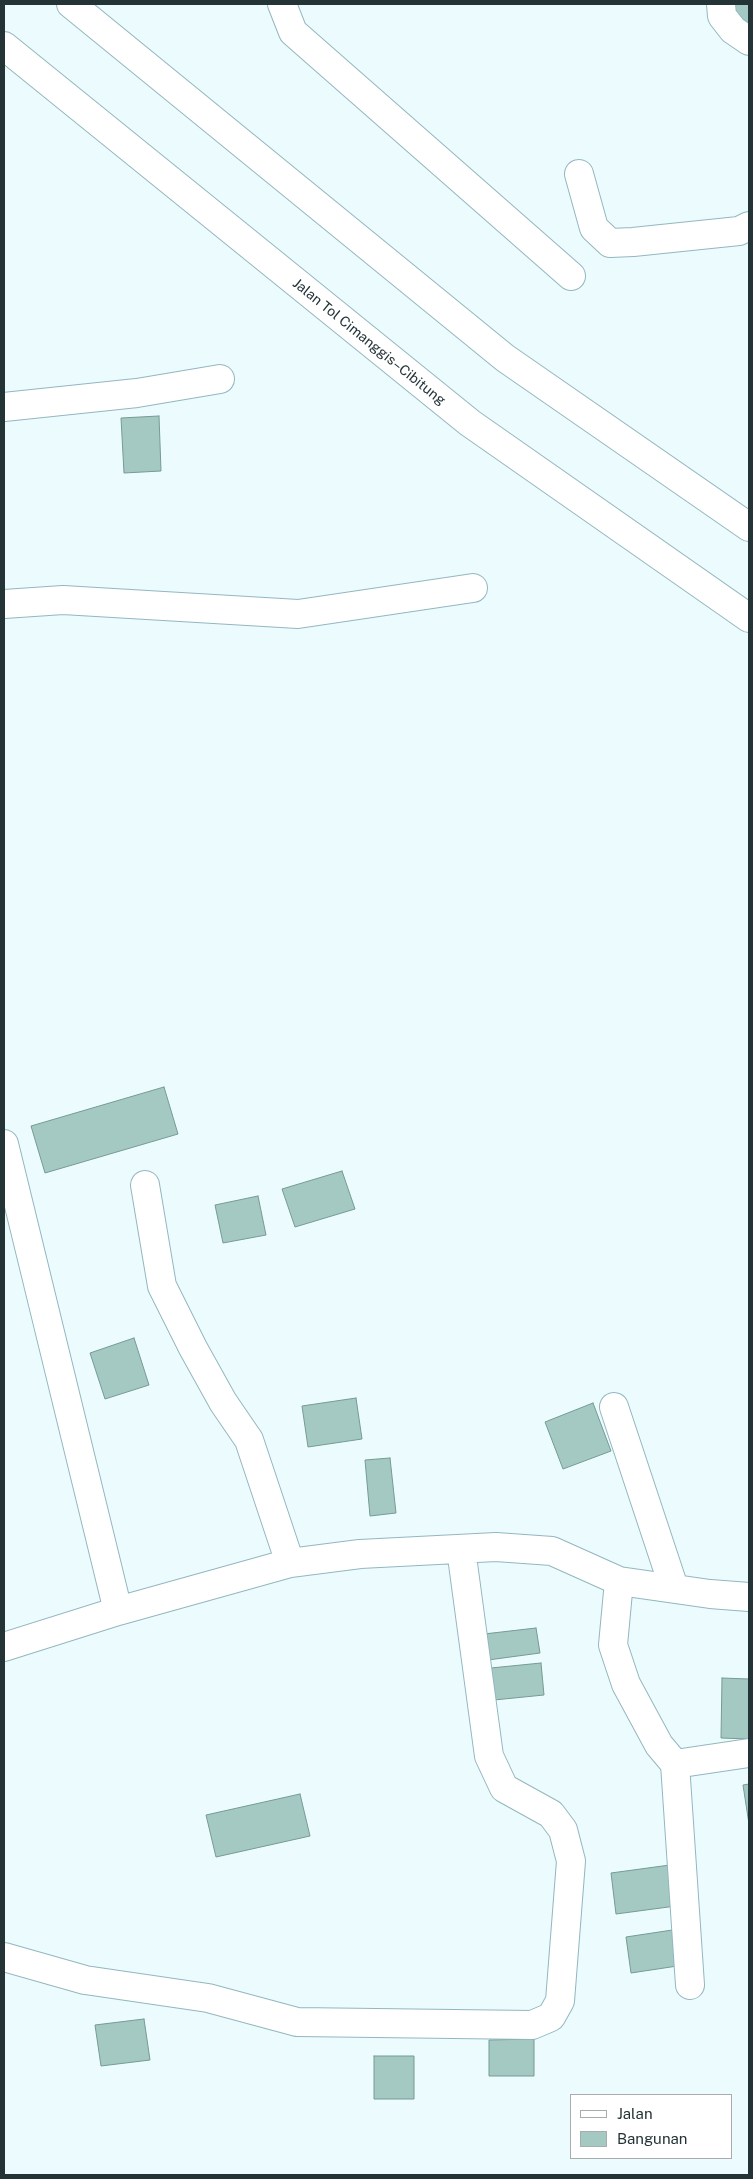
<!DOCTYPE html>
<meta charset="utf-8">
<style>
body{margin:0}
#map{position:relative;width:753px;height:2179px;overflow:hidden;background:#ecfbfe;font-family:"Public Sans",sans-serif}
canvas{display:block}
.frame{position:absolute;inset:0;border:5px solid #243336;pointer-events:none}
.legend{position:absolute;left:570px;top:2094px;width:162px;height:65px;box-sizing:border-box;background:#fff;border:1px solid #a7adaf;margin:0;padding:6px 9px;list-style:none;font-size:15px;color:#243336}
.legend li{display:flex;align-items:center;gap:10px;height:25px}
.legend b{width:25px;border:1px solid #a7adaf}
</style>
<div id="map">
<canvas width="753" height="2179"></canvas>
<div class="frame"></div>
<ul class="legend">
<li><b style="height:6px;background:#fff"></b>Jalan</li>
<li><b style="height:14px;background:#a4c9c2"></b>Bangunan</li>
</ul>
</div>
<script>
const context = document.querySelector('canvas').getContext('2d');
context.lineJoin = 'round';
function fillPath(path, color) { context.fillStyle = color; context.fill(path, 'evenodd'); }
const poly = rows => new Path2D(rows.map(r => 'M' + r).join(''));
function stroke(path, color, width, dash) { context.strokeStyle = color; context.lineWidth = width; context.lineCap = dash ? 'butt' : 'round'; context.setLineDash(dash || []); context.stroke(path); }
function write(font, color, halo, rows, align = 'center') {
  context.font = font + ' "Public Sans",sans-serif'; context.lineWidth = 4.5; context.setLineDash([]); context.textBaseline = 'middle'; context.strokeStyle = halo; context.fillStyle = color; for (const [text, x, y, turn = 0] of rows) {
    context.save(); context.translate(x, y); context.rotate((+turn || 0) * Math.PI / 180); context.textAlign = isNaN(turn) ? turn : align; if (halo) context.strokeText(text, 0, 0); context.fillText(text, 0, 0); context.restore();
  }
}
const building = poly([
 [733,4,749,4,749,29,727,14,733,4],
 [159,416,161,471,124,473,121,418,159,416],
 [164,1087,178,1134,45,1173,31,1126,164,1087],
 [342,1171,355,1209,295,1227,282,1189,342,1171],
 [258,1196,266,1235,223,1243,215,1205,258,1196],
 [134,1338,149,1385,105,1399,90,1353,134,1338],
 [356,1398,362,1439,308,1447,302,1406,356,1398],
 [593,1403,611,1451,563,1469,545,1422,593,1403],
 [390,1458,396,1513,370,1516,365,1460,390,1458],
 [536,1628,540,1653,488,1660,484,1634,536,1628],
 [541,1663,544,1695,494,1700,491,1668,541,1663],
 [722,1678,749,1679,749,1739,721,1738,722,1678],
 [749,1784,749,1824,743,1785,749,1784],
 [300,1794,310,1836,216,1857,206,1815,300,1794],
 [670,1865,676,1906,616,1914,611,1873,670,1865],
 [679,1929,684,1965,631,1973,626,1937,679,1929],
 [144,2019,150,2060,101,2066,95,2025,144,2019],
 [534,2039,534,2076,489,2076,489,2040,534,2039],
 [374,2056,414,2056,414,2099,374,2099,374,2056]
]);
fillPath(building, '#a4c9c2');
stroke(building, '#769a94', 1);
const minor = poly([
 [282,4,293,32,571,276],
 [721,4,722,16,733,30,749,41],
 [579,174,594,228,610,243,633,242,739,231,749,226],
 [4,407,137,393,220,379],
 [4,604,63,600,298,614,473,588],
 [4,1144,118,1611],
 [145,1185,162,1286,193,1348,223,1402,249,1440,290,1563],
 [614,1407,674,1588],
 [619,1581,613,1645,626,1684,659,1745,675,1764,690,1985],
 [4,1647,118,1611,290,1563,360,1554,496,1547,552,1551,619,1581,710,1594,749,1597],
 [675,1764,749,1753],
 [4,1957,85,1980,208,1998,297,2022,532,2025,551,2017,560,2001,571,1861,563,1830,551,1814,504,1788,489,1756,461,1549]
]);
const highway = poly([
 [71,4,505,358,749,527],
 [4,46,470,423,749,618]
]);
stroke(minor, '#93b7bf', 30);
stroke(highway, '#93b7bf', 30);
stroke(minor, '#fff', 28);
stroke(highway, '#fff', 28);
write('14px', '#243336', '#fff', [
 ["Jalan Tol Cimanggis–Cibitung",369,342,39]
]);
</script>
